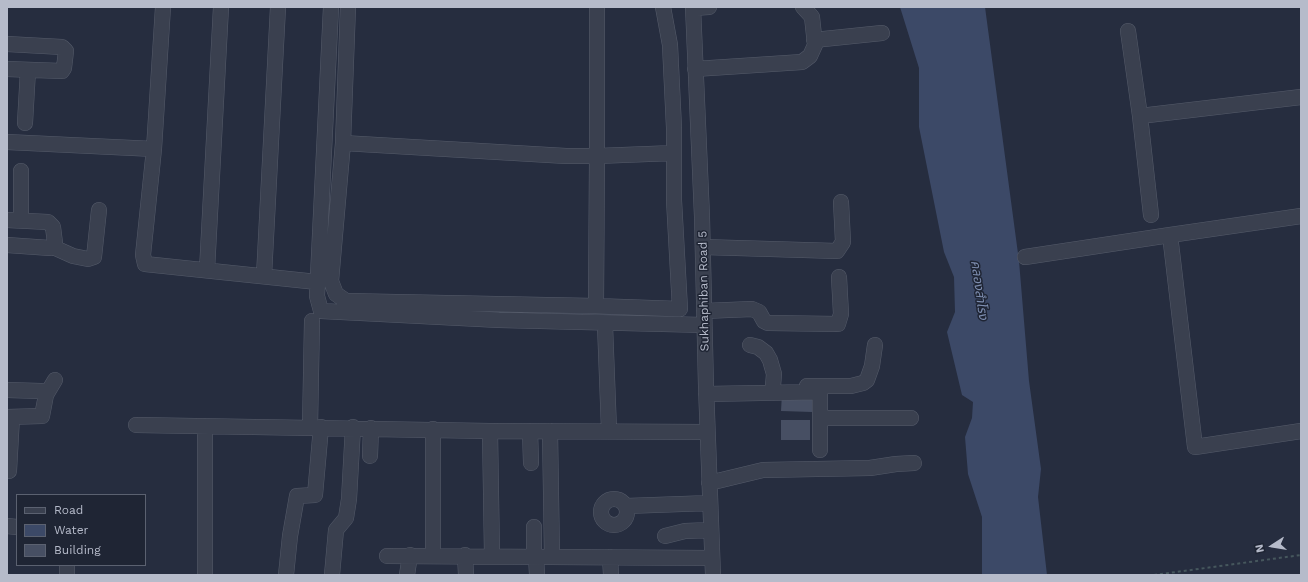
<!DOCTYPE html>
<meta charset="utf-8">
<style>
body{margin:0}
#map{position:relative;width:1308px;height:582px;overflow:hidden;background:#262d3f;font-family:"Work Sans",sans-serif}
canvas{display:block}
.frame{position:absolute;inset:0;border:8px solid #b6bbca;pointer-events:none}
.legend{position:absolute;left:16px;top:494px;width:130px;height:72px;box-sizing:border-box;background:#1f2534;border:1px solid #5b6170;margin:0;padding:5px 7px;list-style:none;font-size:12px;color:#b6bbca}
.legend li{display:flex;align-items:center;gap:8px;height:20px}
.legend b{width:20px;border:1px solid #5b6170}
.north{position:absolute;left:1252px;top:526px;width:40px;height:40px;-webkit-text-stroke:3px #1f2534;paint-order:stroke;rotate:258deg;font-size:11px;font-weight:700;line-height:16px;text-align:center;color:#b6bbca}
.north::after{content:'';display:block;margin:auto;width:14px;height:18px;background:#b6bbca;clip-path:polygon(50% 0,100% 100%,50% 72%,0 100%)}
</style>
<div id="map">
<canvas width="1308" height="582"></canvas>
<div class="frame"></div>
<ul class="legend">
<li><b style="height:5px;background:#3a404f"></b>Road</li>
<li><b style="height:11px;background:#3c4967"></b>Water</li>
<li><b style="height:11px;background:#474f63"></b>Building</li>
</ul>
<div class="north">N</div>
</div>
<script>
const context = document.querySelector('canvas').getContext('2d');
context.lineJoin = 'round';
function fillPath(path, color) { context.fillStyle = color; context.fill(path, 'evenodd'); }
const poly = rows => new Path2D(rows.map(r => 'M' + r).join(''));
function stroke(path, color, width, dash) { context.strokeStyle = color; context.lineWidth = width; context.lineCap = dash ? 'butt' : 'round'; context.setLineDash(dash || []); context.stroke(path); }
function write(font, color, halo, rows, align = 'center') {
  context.font = font + ' "Work Sans","Noto Sans Thai",sans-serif'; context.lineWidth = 3; context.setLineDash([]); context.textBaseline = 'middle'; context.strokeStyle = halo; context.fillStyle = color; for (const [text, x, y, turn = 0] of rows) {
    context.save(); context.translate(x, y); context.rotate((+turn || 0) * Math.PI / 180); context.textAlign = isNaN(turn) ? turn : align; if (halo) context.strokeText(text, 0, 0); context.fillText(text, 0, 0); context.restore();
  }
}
fillPath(poly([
 [900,7,985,7,1019,261,1029,381,1041,469,1038,497,1047,575,982,575,982,517,968,474,965,437,972,418,973,402,962,395,947,332,955,312,954,277,944,252,919,127,919,68]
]), '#3c4967');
fillPath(poly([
 [782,393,812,394,812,412,781,411],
 [781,420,810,420,810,440,781,440]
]), '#474f63');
const minor = poly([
 [163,7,154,149,143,255,145,264,317,282],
 [331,7,317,296,321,311,499,320,704,325],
 [348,7,343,143,331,281,336,294,346,301,596,306,680,309,674,200,674,128,670,45,663,7],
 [597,7,597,156,674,153],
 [693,7,702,217,706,386,713,575],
 [693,8,709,7],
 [1128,31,1140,116,1301,97],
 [814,40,882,33],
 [7,44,62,47,66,51,64,68,62,71,7,69],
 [695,69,802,62,810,56,815,45,812,17,803,7],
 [1140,116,1151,215],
 [25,123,28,70],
 [7,142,154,149],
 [343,143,566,156,597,156,596,306],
 [7,220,48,222,53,227,55,243,53,247,50,248,7,245],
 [21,220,21,171],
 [1170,235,1301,216],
 [53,247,73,256,88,259,94,257,99,210],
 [703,247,837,251,843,242,841,202],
 [1025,257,1170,235,1195,447,1301,431],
 [207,270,221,7],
 [264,276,278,7],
 [704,311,752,309,759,312,764,321,768,323,838,324,841,314,839,277],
 [605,325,609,430],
 [750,345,758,347,766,353,770,360,774,374,773,386],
 [807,386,851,386,863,383,867,380,872,366,875,345],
 [7,390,41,391,46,395,42,416,7,417],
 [706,394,816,392,820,394,820,418,911,418],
 [46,395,55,380],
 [820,418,820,450],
 [136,425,490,431,707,432],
 [205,426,205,575],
 [310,427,312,321],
 [433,429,433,555],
 [490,431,492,555],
 [530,431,531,463],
 [550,431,552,556],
 [370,456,371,428],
 [9,471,12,417],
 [709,483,763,470,870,468,896,464,914,463],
 '601 512a13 13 0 1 1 26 0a13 13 0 1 1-26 0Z',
 [626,506,710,503],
 [7,526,17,527],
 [534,527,534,556],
 [665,536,685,531,711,530],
 [465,555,466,575],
 [387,556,712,558],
 [536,556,537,575],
 [610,557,611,575],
 [67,565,67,575],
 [286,575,290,536,297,496,315,495,321,427],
 [332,575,336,530,346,518,349,499,353,427],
 [407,575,410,555]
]);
stroke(minor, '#555b6a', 16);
stroke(poly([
 [1154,575,1301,555]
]), '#46575d', 2, [3, 3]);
stroke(minor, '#3a404f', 15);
write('12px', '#b6bbca', '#1f2534', [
 ["Sukhaphiban Road 5",704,291,-91]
]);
write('italic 13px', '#7e8eb0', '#1f2534', [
 ["คลองสำโรง",979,290,82]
]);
</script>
